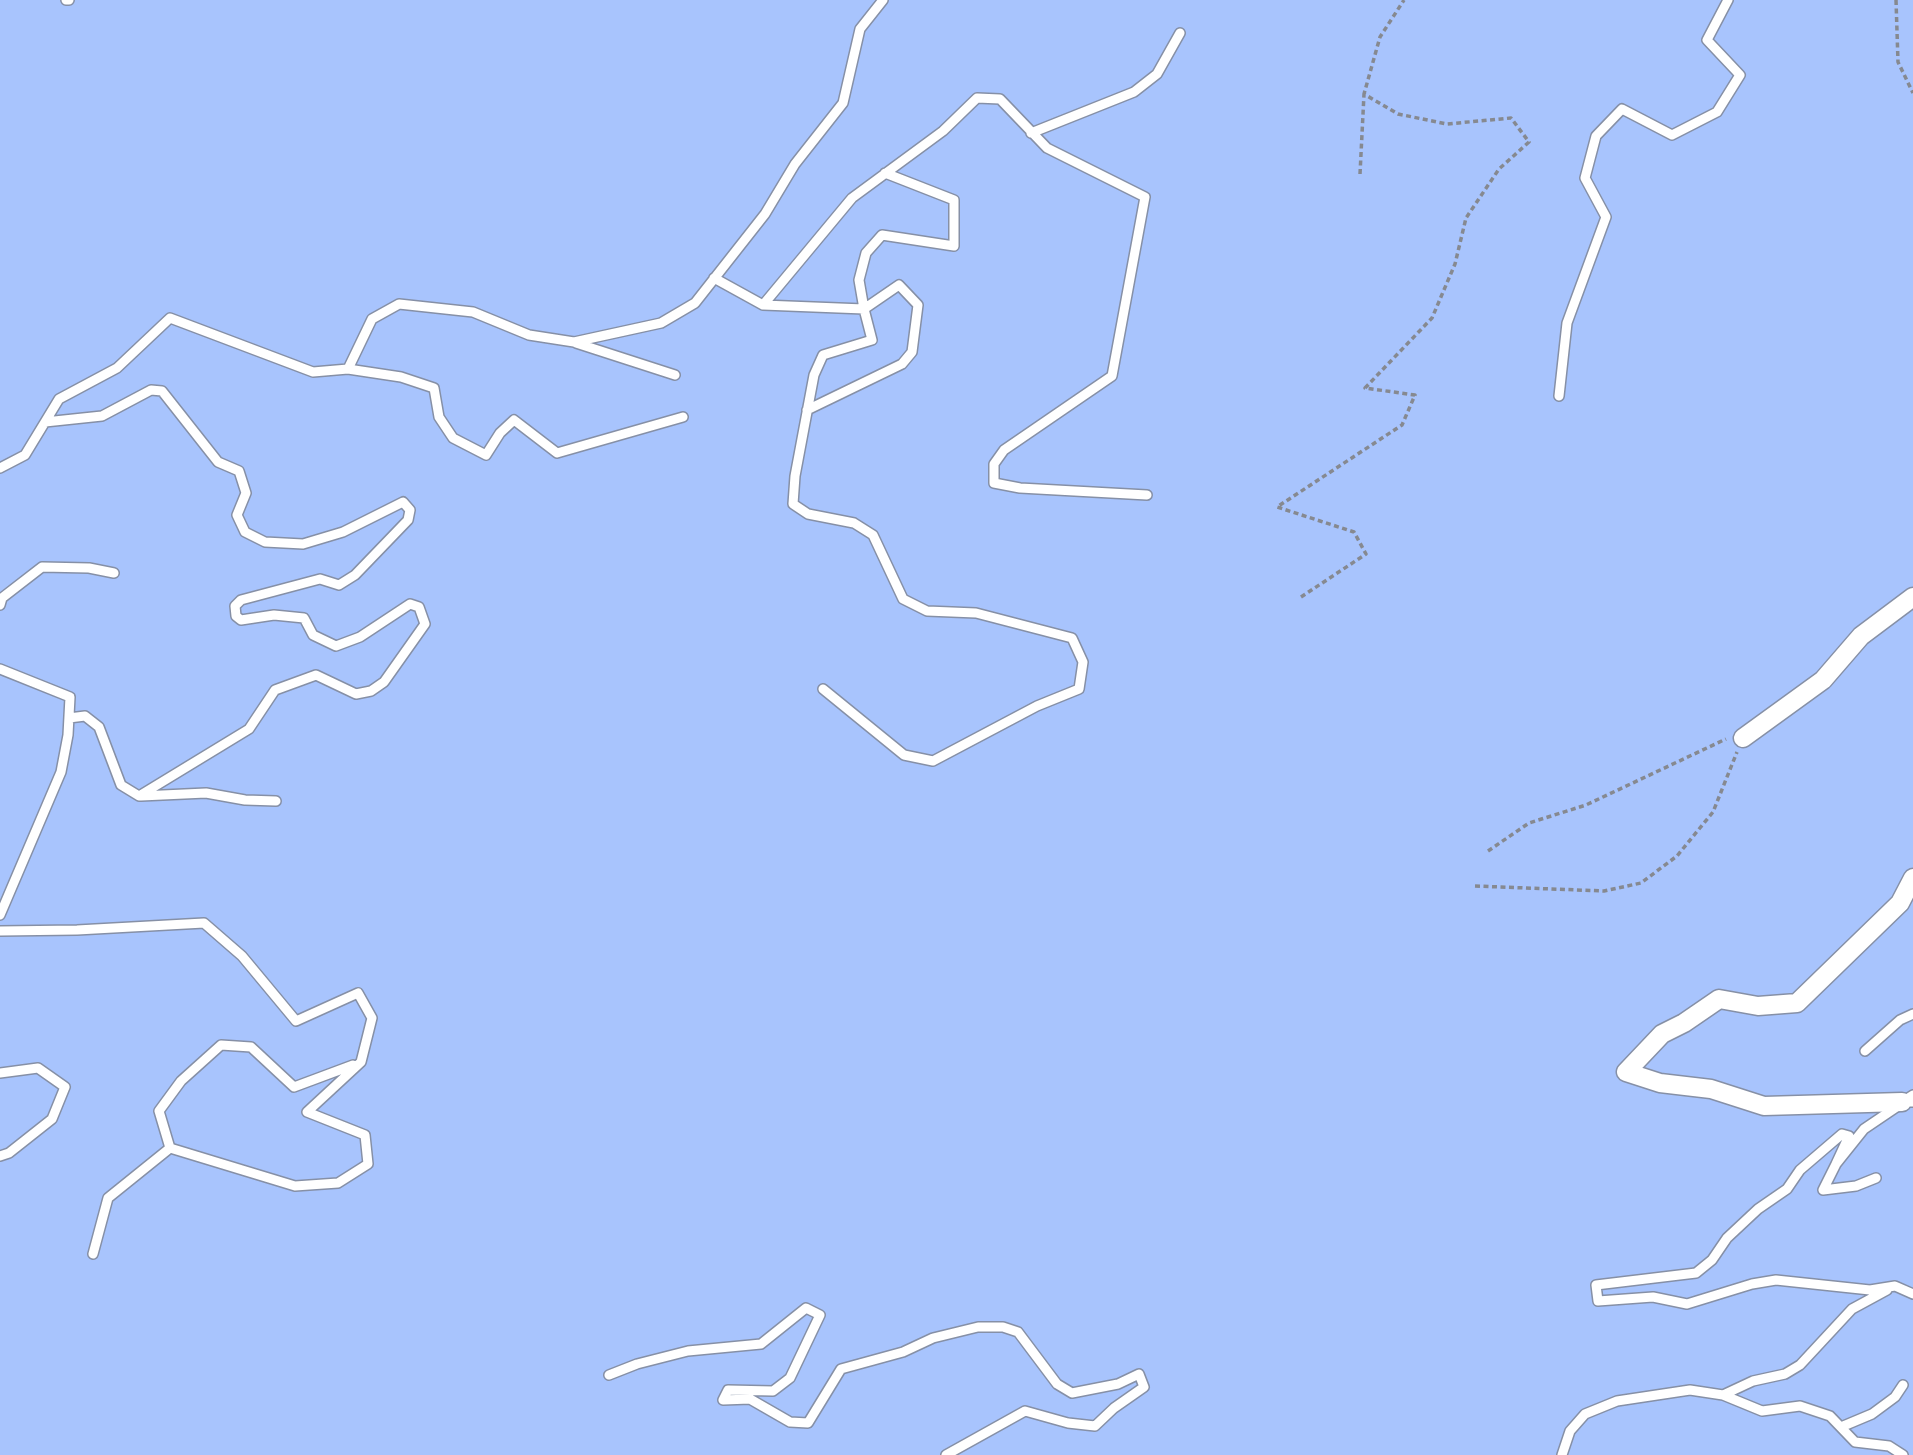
<!DOCTYPE html>
<style>
body{margin:0}
canvas{display:block;background:#f3f6fb}
</style>
<canvas width="1913" height="1455"></canvas>
<script>
const context = document.querySelector('canvas').getContext('2d');
context.lineJoin = 'round';
function fillPath(path, color) { context.fillStyle = color; context.fill(path, 'evenodd'); }
const poly = rows => new Path2D(rows.map(r => 'M' + r).join(''));
function stroke(path, color, width, dash) { context.strokeStyle = color; context.lineWidth = width; context.lineCap = dash ? 'butt' : 'round'; context.setLineDash(dash || []); context.stroke(path); }
fillPath(poly([
 [0,0,1913,0,1913,1455,0,1455]
]), '#a8c4fd');
const service = poly([
 [66,0,69,0],
 [1031,133,1134,92,1157,74,1180,33],
 [714,278,763,305,864,309,872,340,823,355,814,375,795,476,793,504,808,514,854,523,873,535,903,599,927,611,976,613,1072,638,1083,662,1079,689,1037,706,933,761,904,755,823,689],
 [763,305,852,198,943,131,977,98,1000,99,1047,148,1145,197,1112,376,1004,450,994,464,994,483,1020,488,1147,495],
 [576,343,675,375],
 [348,369,401,377,434,388,439,417,453,438,486,455,500,433,514,420,557,453,683,417],
 [1559,396,1567,323,1606,217,1585,178,1596,136,1622,109,1672,135,1717,112,1740,75,1707,40,1728,0],
 [807,410,902,364,912,352,918,305,899,285,864,309,859,280,866,253,882,235,954,246,954,200,885,173],
 [45,422,102,416,151,390,162,391,218,462,239,471,246,493,237,515,245,532,265,542,303,544,343,532,403,502,410,510,408,520,355,575,339,585,320,579,241,600,235,606,236,616,241,620,274,615,304,618,313,635,336,646,360,637,410,604,419,607,425,624,384,682,371,691,356,694,316,675,275,690,249,729,139,796,121,785,99,727,85,716,69,718],
 [0,468,25,455,59,399,117,368,170,318,313,372,348,369,372,319,399,304,473,312,529,335,574,342,661,323,695,303,765,214,795,164,843,103,860,29,883,0],
 [0,605,2,598,42,567,89,568,114,573],
 [0,669,70,697,68,735,61,772,0,915],
 [141,796,206,793,245,800,276,801],
 [0,931,77,930,204,923,242,956,296,1021,358,993,372,1018,361,1062,307,1112,365,1135,368,1164,338,1183,295,1186,170,1148,108,1198,93,1254],
 [1865,1051,1900,1020,1913,1014],
 [0,1073,38,1068,65,1087,52,1119,9,1153,0,1156],
 [1913,1095,1902,1102,1913,1102],
 [170,1148,159,1111,181,1081,221,1045,251,1047,294,1087,353,1065],
 [1836,1164,1849,1136,1842,1134,1800,1170,1787,1189,1758,1209,1727,1238,1712,1260,1696,1273,1596,1285,1598,1301,1653,1297,1687,1304,1752,1284,1776,1280,1870,1290,1895,1286,1913,1294],
 [1876,1178,1856,1186,1823,1190,1836,1164,1864,1129,1898,1106],
 [609,1375,637,1364,688,1351,761,1344,806,1308,820,1315,790,1378,773,1391,728,1390,723,1400,750,1399,790,1422,808,1423,841,1369,903,1352,933,1338,978,1327,1003,1327,1018,1332,1057,1384,1072,1393,1118,1384,1139,1374,1144,1387,1114,1408,1095,1426,1068,1423,1025,1411,946,1455],
 [1723,1395,1753,1381,1785,1374,1800,1365,1852,1309,1887,1290],
 [1841,1427,1872,1414,1895,1397,1903,1385],
 [1562,1455,1570,1431,1585,1414,1617,1401,1690,1390,1723,1395,1762,1411,1800,1406,1830,1416,1855,1442,1889,1446,1903,1455]
]);
const minor = poly([
 [1743,738,1823,680,1861,636,1913,597],
 [1902,1102,1764,1106,1711,1089,1660,1083,1626,1072,1662,1034,1684,1023,1719,999,1758,1006,1797,1003,1900,903,1913,878]
]);
stroke(service, '#8690a6', 12);
stroke(minor, '#8690a6', 21);
stroke(poly([
 [1896,0,1898,62,1913,93],
 [1360,174,1364,94],
 [1301,597,1366,554,1354,532,1277,507,1402,425,1415,395,1365,388,1432,318,1455,264,1466,218,1499,169,1529,142,1511,118,1447,124,1398,114,1364,94,1380,37,1404,0],
 [1488,851,1529,823,1586,805,1726,739],
 [1475,886,1604,891,1641,883,1677,856,1713,812,1737,752]
]), '#868990', 3.5, [5, 3.5]);
stroke(service, '#fff', 9);
stroke(minor, '#fff', 18);
</script>
